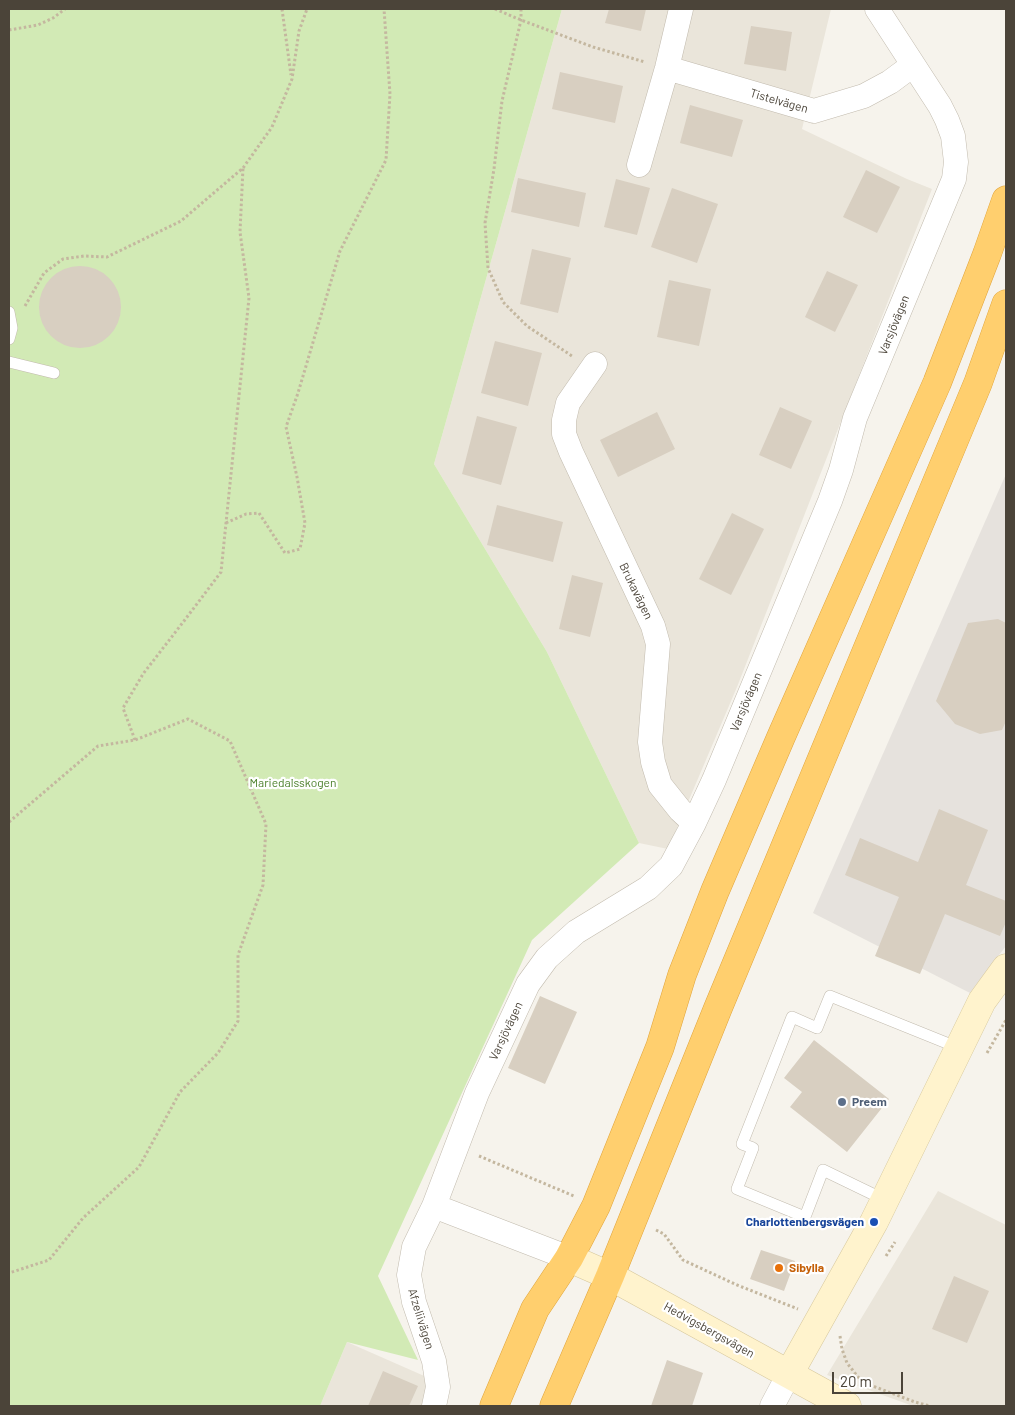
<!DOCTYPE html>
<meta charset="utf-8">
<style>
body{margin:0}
#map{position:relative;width:1015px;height:1415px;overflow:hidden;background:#f6f3ec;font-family:Barlow,sans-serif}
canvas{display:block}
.frame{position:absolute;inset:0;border:10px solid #4b4439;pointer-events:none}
.scale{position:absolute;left:832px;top:1372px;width:71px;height:22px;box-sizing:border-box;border:2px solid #4b4439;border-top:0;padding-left:6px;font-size:15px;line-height:18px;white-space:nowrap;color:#4b4439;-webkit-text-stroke:4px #fff;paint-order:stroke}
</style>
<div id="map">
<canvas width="1015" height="1415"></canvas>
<div class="frame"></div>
<div class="scale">20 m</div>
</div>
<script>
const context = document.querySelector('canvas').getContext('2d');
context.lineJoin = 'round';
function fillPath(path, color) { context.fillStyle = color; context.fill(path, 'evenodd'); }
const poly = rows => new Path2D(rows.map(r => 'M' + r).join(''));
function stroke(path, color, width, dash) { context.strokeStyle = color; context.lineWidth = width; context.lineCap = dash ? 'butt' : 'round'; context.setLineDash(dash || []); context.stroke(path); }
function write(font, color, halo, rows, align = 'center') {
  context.font = font + ' Barlow,sans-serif'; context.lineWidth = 4.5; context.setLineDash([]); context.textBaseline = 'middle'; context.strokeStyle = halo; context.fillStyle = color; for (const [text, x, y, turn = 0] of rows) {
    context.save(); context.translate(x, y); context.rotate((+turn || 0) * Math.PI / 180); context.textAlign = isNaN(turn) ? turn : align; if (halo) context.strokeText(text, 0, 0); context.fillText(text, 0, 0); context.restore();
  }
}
fillPath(poly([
 [562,9,831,9,802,129,907,179,932,189,737,687,668,849,639,843,547,652,434,464],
 [938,1191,1006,1225,1006,1406,913,1406,827,1375],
 [347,1342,447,1386,439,1406,320,1406]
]), '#eae5da');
fillPath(poly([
 [1006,474,1006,946,970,993,813,913]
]), '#e6e2dd');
fillPath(poly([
 [9,9,562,9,434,464,547,652,639,843,532,940,378,1276,418,1360,347,1342,320,1406,9,1406]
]), '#d2eab5');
fillPath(poly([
 [609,9,646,9,641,31,605,23],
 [751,26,792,32,786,71,744,64],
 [560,72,623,86,615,123,552,109],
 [690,105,743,120,732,157,680,143],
 [866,170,900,187,877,233,843,217],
 [518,178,586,193,579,227,511,212],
 [616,179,650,188,637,235,604,227],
 [672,188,718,204,697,263,651,247],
 [532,249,571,258,558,313,520,304],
 '39 307a41 41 0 1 1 82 0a41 41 0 1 1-82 0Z',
 [827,271,858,285,835,332,805,317],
 [669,280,711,289,699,346,657,337],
 [495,341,542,353,528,406,481,393],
 [780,407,812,421,791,469,759,455],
 [657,412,675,449,618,477,600,440],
 [477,416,517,427,501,485,462,474],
 [497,505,563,522,553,562,487,545],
 [732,513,764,529,731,595,699,579],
 [572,575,603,583,590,637,559,629],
 [998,619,1006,623,1006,721,1002,730,980,734,955,724,936,701,968,623],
 [939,809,988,830,966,885,1006,901,1006,922,1000,936,945,914,920,974,875,956,899,897,845,875,860,838,918,862],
 [540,996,577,1012,545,1084,508,1068],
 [814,1040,889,1099,847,1152,790,1107,802,1092,784,1078],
 [761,1250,795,1261,784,1291,750,1279],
 [954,1276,989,1291,967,1343,932,1329],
 [667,1360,703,1373,692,1406,651,1406],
 [383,1371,418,1386,409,1406,368,1406]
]), '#d8cfc1');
const lane = poly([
 [9,312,12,328,9,339],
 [9,362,54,373],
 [885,1200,823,1170,805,1217,737,1189,753,1148,742,1144,792,1017,817,1028,830,996,959,1048]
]);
const street = poly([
 [667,68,814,111,864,96,890,82,913,65],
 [639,165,667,68,681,9],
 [595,364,568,403,564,420,564,434,571,452,653,626,658,644,650,742,653,762,660,785,680,810,694,823],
 [434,1206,569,1258],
 [434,1406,438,1387,434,1361,414,1302,409,1275,414,1247,434,1206,477,1093,528,984,547,958,576,932,648,888,671,866,694,823,714,780,830,501,841,470,855,418,954,179,956,162,953,136,947,120,940,106,877,9],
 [772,1406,789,1374]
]);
const secondary = poly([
 [569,1258,610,1276,652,1299,847,1406],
 [789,1374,874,1222,982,1001,1006,968]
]);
const highway = poly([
 [494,1406,535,1309,569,1258,596,1206,660,1047,682,975,715,891,781,737,937,383,987,254,1006,200],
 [554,1406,610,1276,718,1008,978,383,1006,304]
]);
stroke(lane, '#c2bbae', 12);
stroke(street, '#c2bbae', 25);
stroke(secondary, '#d6c79b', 29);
stroke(highway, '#e0a43c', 29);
stroke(poly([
 [282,9,291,75],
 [495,9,521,20,593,47,645,62],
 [521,9,521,20,502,101,494,169,485,223,488,268,503,302,527,326,572,356],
 [9,30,38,25,53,18,65,9],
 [25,306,44,273,63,259,84,256,107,257,181,221,243,168,272,127,292,79,299,31,307,9],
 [226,523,246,514,259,513,285,553,300,549,305,523,297,477,286,427,298,393,340,251,386,160,390,94,384,9],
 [135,740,123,708,143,674,184,621,221,572,249,298,240,232,243,168],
 [9,822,98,746,135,740,188,719,230,741,266,824,263,885,238,955,238,1021,218,1053,180,1092,139,1167,83,1218,49,1260,9,1273],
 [987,1053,1006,1020],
 [479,1156,574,1196],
 [656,1230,664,1234,683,1260,737,1285,798,1309],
 [886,1256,895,1242],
 [840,1336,842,1349,847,1363,862,1382,915,1402,930,1406]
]), '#c4b79f', 3, [2.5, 2.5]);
stroke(lane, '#fff', 11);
stroke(street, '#fff', 24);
stroke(secondary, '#fff3cd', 28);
stroke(highway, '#ffcf6e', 28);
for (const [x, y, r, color] of [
 [842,1102,5,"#5c6f8a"],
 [874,1222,5,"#1a4fb4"],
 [779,1268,5,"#e8710a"]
]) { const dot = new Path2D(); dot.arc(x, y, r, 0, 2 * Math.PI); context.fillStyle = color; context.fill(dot); stroke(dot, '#fff', 2); }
write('12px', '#4b4439', '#fff', [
 ["Tistelvägen",779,101,16],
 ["Varsjövägen",894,325,-68],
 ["Brukavägen",636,591,64],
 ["Varsjövägen",746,702,-67],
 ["Varsjövägen",506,1031,-65],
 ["Afzeliivägen",421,1319,73],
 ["Hedvigsbergsvägen",709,1330,29]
]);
write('12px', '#4a7f2a', '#fff', [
 ["Mariedalsskogen",293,783]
]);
write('bold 12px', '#4e5e75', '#fff', [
 ["Preem",852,1102]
], 'left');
write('bold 12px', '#164399', '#fff', [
 ["Charlottenbergsvägen",864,1222]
], 'right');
write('bold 12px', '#c56008', '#fff', [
 ["Sibylla",789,1268]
], 'left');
</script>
